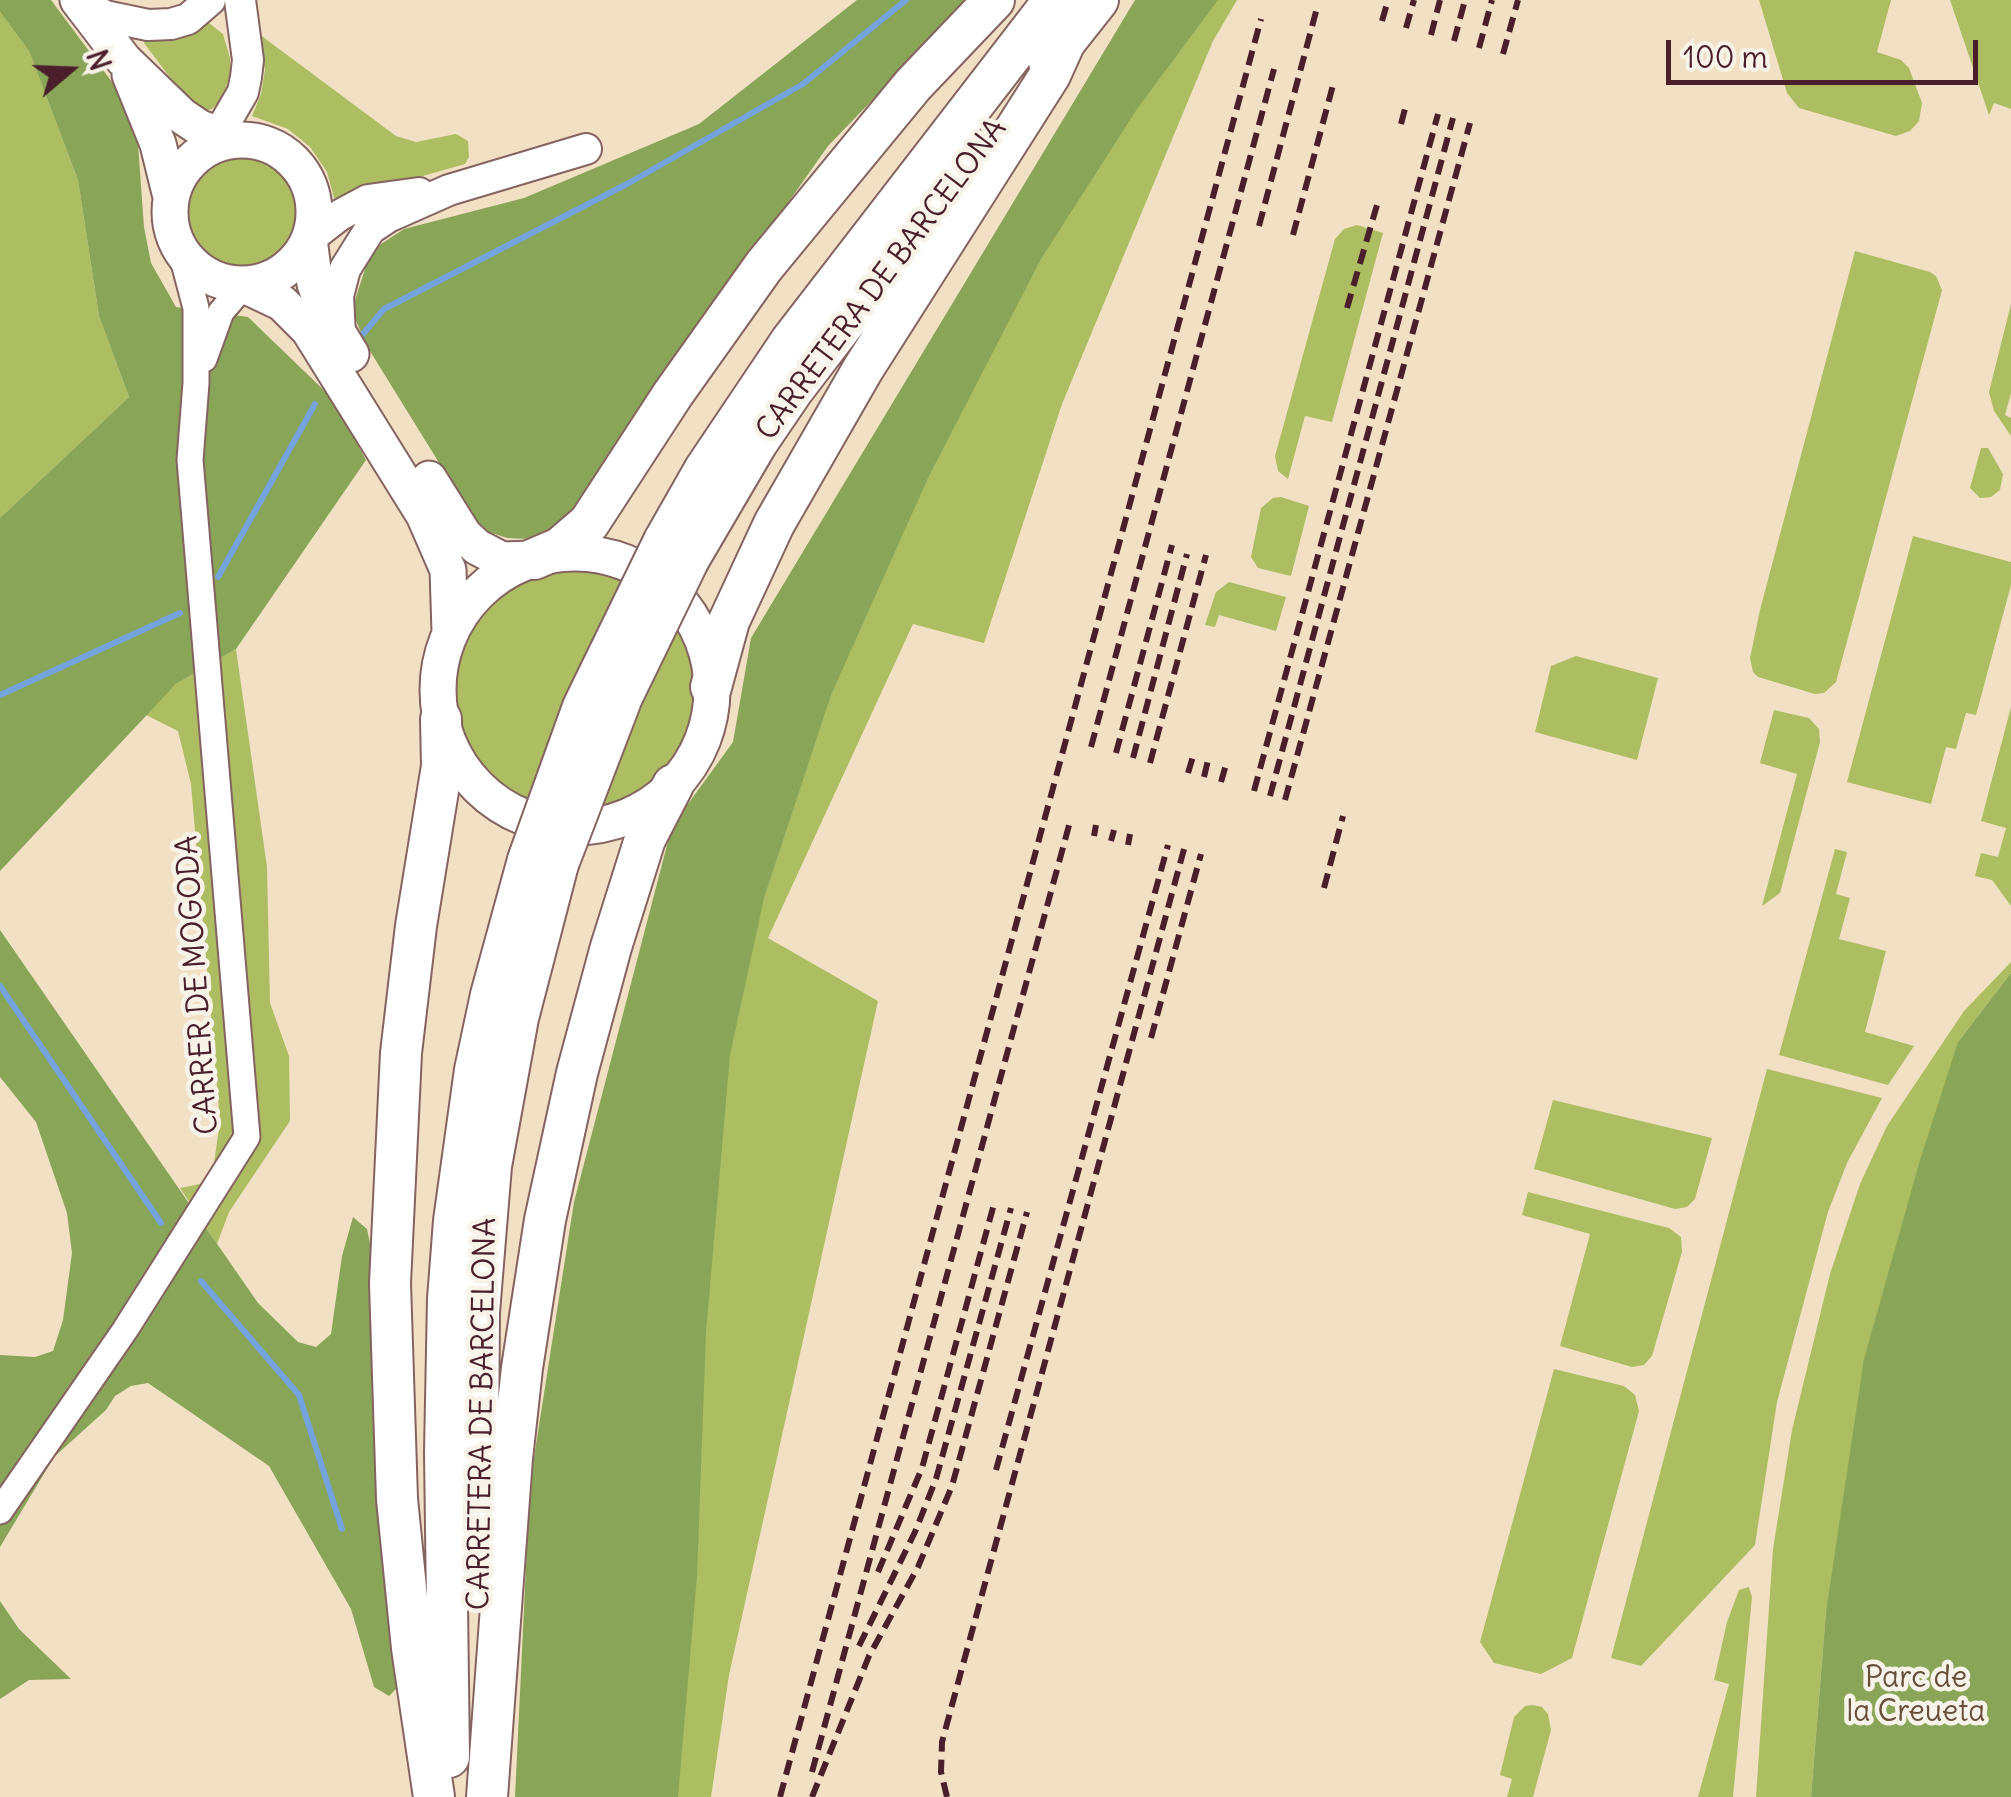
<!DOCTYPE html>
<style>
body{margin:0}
#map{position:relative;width:2011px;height:1797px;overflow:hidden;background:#f2e0c4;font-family:Delius,sans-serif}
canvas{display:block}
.north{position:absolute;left:20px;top:20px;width:100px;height:100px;-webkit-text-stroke:8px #f7f3e8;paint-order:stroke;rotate:71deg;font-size:28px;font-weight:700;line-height:40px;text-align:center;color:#4a1f2b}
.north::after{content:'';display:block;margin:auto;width:35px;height:45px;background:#4a1f2b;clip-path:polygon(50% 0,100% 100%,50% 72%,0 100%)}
.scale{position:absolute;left:1666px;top:40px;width:312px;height:45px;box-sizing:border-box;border:5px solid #4a1f2b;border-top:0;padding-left:12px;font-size:30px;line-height:35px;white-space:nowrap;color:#4a1f2b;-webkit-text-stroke:8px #f7f3e8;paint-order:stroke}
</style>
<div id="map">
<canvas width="2011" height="1797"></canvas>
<div class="north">N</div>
<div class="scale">100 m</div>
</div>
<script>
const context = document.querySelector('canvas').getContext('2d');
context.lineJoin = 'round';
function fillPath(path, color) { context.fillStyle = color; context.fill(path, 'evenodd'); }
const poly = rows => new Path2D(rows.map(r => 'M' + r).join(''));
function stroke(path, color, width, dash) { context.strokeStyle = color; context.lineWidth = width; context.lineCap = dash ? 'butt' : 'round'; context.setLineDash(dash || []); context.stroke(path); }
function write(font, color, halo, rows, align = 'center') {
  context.font = font + ' Delius,sans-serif'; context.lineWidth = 9; context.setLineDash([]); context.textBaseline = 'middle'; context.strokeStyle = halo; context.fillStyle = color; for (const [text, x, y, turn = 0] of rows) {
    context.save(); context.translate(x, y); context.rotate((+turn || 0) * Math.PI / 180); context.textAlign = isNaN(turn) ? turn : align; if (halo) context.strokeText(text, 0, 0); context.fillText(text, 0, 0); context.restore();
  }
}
fillPath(poly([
 [1206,0,1237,0,1213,41,1062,404,984,643,913,624,768,938,878,1001,729,1675,711,1797,667,1797,700,1217,736,971,804,732,983,337],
 [1759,0,1891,0,1877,52,1901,60,1909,68,1922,103,1919,121,1910,131,1896,136,1799,108,1787,93],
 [1950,0,2011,0,2011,109,1994,103,1989,115],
 [0,12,29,51,78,180,99,316,129,397,0,518],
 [199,23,209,23,223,34,230,58,230,74,223,98,212,109,204,111,198,109,183,95,144,43,146,37],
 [259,34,396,136,416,142,456,134,468,141,469,157,465,164,335,201,327,172,310,147,288,129,252,116,261,94,265,70],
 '171 212a71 71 0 1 1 142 0a71 71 0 1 1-142 0Z',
 [1357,225,1383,233,1332,422,1305,416,1288,479,1278,471,1275,456,1335,239,1344,229],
 [1855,251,1930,272,1936,276,1942,290,1836,682,1824,693,1815,694,1758,677,1753,672,1750,658,1760,610],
 [2011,304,2011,393,2005,415,2011,418,2011,436,1994,411,1989,392],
 [1981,448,1988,448,2003,474,2000,490,1991,497,1980,498,1970,488],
 [1281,497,1309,506,1291,576,1258,568,1251,557,1261,508,1273,498],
 [1913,536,2011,562,2011,585,1976,715,1966,713,1956,749,1946,747,1931,804,1847,782],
 [556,565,595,566,624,576,573,682,528,800,494,778,468,746,454,707,453,668,465,631,488,599,519,577],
 [1229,582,1286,597,1276,631,1219,615,1215,627,1205,625,1216,592],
 [678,620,695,674,696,703,690,728,675,757,653,782,625,798,599,808,609,775],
 [236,649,267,867,270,1003,289,1056,290,1121,229,1212,217,1244,180,1188,205,1183,214,1163,220,1121,191,784,178,731,146,715,176,684],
 [1576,656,1658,678,1637,760,1535,732,1551,666],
 [2011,707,2011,906,1992,880,1975,876,1981,853,1998,857,2006,828,1981,821],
 [1774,710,1809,718,1819,729,1820,742,1780,893,1762,906,1797,774,1760,763],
 [1835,849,1847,852,1836,894,1850,898,1839,939,1886,951,1865,1032,1914,1046,1888,1085,1779,1055],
 [2011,962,2011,973,1958,1042,1826,1612,1811,1797,1756,1797,1773,1549,1792,1430,1830,1274,1860,1184,1887,1126,1964,1011],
 [1767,1069,1882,1098,1847,1163,1828,1212,1777,1402,1755,1545,1641,1666,1611,1658],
 [1553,1100,1712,1138,1695,1199,1687,1207,1675,1209,1534,1169],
 [1528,1192,1669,1228,1681,1237,1682,1252,1652,1356,1644,1365,1632,1367,1560,1346,1590,1234,1522,1215],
 [1554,1369,1624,1386,1635,1395,1639,1411,1572,1658,1541,1674,1494,1663,1480,1642],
 [1749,1587,1752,1597,1733,1797,1698,1797,1729,1684,1714,1680,1727,1622,1739,1590],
 [1533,1705,1542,1707,1548,1714,1551,1730,1533,1797,1507,1797,1512,1779,1500,1775,1514,1717,1525,1706]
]), '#acbe61');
fillPath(poly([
 [0,0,51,0,118,90,138,144,144,227,151,263,176,307,248,317,333,399,366,460,236,649,176,684,0,871,0,518,129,397,99,316,78,180,29,51,0,12],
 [857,0,969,0,828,146,692,339,587,500,550,532,528,539,507,538,489,532,472,516,365,343,355,318,355,300,368,260,381,244,404,229,524,198,699,124],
 [1135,0,1218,0,1137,109,1041,259,928,478,831,695,764,898,730,1055,706,1332,697,1576,678,1797,515,1797,530,1483,574,1202,672,826,733,742,751,638],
 [0,930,258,1303,298,1342,316,1347,331,1334,342,1256,353,1217,367,1229,371,1248,370,1285,401,1684,389,1696,374,1687,351,1609,269,1466,148,1383,131,1386,115,1396,106,1410,54,1457,0,1547,0,1355,35,1357,53,1351,63,1320,72,1253,67,1213,36,1122,0,1077],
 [2011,973,2011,1797,1811,1797,1826,1612,1864,1359,1920,1160,1958,1042],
 [0,1601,19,1629,71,1679,29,1680,0,1699]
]), '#89a557');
stroke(poly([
 [363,334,384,309,627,184,803,84,906,0],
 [218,577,315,404],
 [0,695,180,613],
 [0,986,161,1223],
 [201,1281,299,1395,342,1529]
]), '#74a3dd', 6);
const minor = poly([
 [204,359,221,312,244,285],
 [0,1511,125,1330,247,1137,190,460,196,383,196,308,181,251]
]);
const tertiary = poly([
 [81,2,105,16,148,25,171,24,188,19,210,0],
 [218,135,243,92,246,77,248,60,240,0],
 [309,239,340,215,368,200,419,193],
 [340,335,338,296,345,269,370,229,388,217,449,190,586,149]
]);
const secondary = poly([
 [78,0,124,60,182,116,200,128,236,140],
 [130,75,158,144,171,197],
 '170 212a72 72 0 1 1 144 0a72 72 0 1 1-144 0Z',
 [309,239,315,284,326,313,351,354],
 [244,285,282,303,309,330,424,515,448,570,450,632],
 [429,479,464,535,477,547,502,560,533,559],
 '438 690a137 137 0 1 1 274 0a137 137 0 1 1-274 0Z'
]);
const trunk = poly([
 [1049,62,1098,0],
 [664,541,705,469,791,341,1054,0],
 [534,559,560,548,589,523,673,394,764,266,913,85,994,0],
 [689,559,757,443,793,390,962,169],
 [711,687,729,621,774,524,863,369,1050,75,1064,44],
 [477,1583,479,1312,491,1166,518,1018,558,864],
 [449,1757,445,1452,448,1299,454,1221,475,1070,491,995,528,860],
 [434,1797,412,1648,397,1499,390,1283,401,1053,416,926,442,766,441,719],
 [487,1797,512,1458,522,1368,545,1220,577,1073,611,947,645,839,673,785]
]);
stroke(minor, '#856361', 29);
stroke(tertiary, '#856361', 34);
stroke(secondary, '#856361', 39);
stroke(trunk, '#856361', 44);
stroke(minor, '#fff', 25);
stroke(tertiary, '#fff', 30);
stroke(secondary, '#fff', 35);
stroke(trunk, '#fff', 40);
stroke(poly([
 [1382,21,1388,0],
 [1406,28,1414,0],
 [1431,35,1440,0],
 [1454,41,1465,0],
 [1479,48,1492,0],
 [1503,54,1518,0],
 [1401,124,1406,105],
 [1259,226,1318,4],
 [1293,235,1333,85],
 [1347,308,1377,205],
 [1091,747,1274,69],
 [1116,753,1172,545],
 [1133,758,1187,554],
 [1150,763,1206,555],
 [1188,773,1194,753],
 [1204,777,1209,756],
 [1221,782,1227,761],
 [1254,791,1438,114],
 [1270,796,1453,118],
 [1285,800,1470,123],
 [1094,836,1096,825],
 [1111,841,1114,830],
 [1128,845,1130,834],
 [1324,888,1343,816],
 [1151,1038,1201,854],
 [996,1470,1168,845],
 [878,1572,922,1468,994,1204],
 [859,1646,915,1532,936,1479,1011,1208],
 [812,1772,1071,818],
 [780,1797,1261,19],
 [812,1797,869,1656,918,1567,952,1486,1027,1212],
 [947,1797,941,1772,942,1742,1184,849]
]), '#4a1f2b', 6, [15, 8]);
const trunkBridge = poly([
 [528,860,583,707,664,541],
 [558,864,622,697,689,559]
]);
stroke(trunkBridge, '#856361', 44, []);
stroke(trunkBridge, '#fff', 40);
write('30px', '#4a1f2b', '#f7f3e8', [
 ["CARRETERA DE BARCELONA",882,280,-53],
 ["CARRER DE MOGODA",198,985,-94],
 ["CARRETERA DE BARCELONA",483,1414,-89]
]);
write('30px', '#674f3b', '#f7f3e8', [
 ["Parc de",1916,1678],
 ["la Creueta",1916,1712]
]);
</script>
